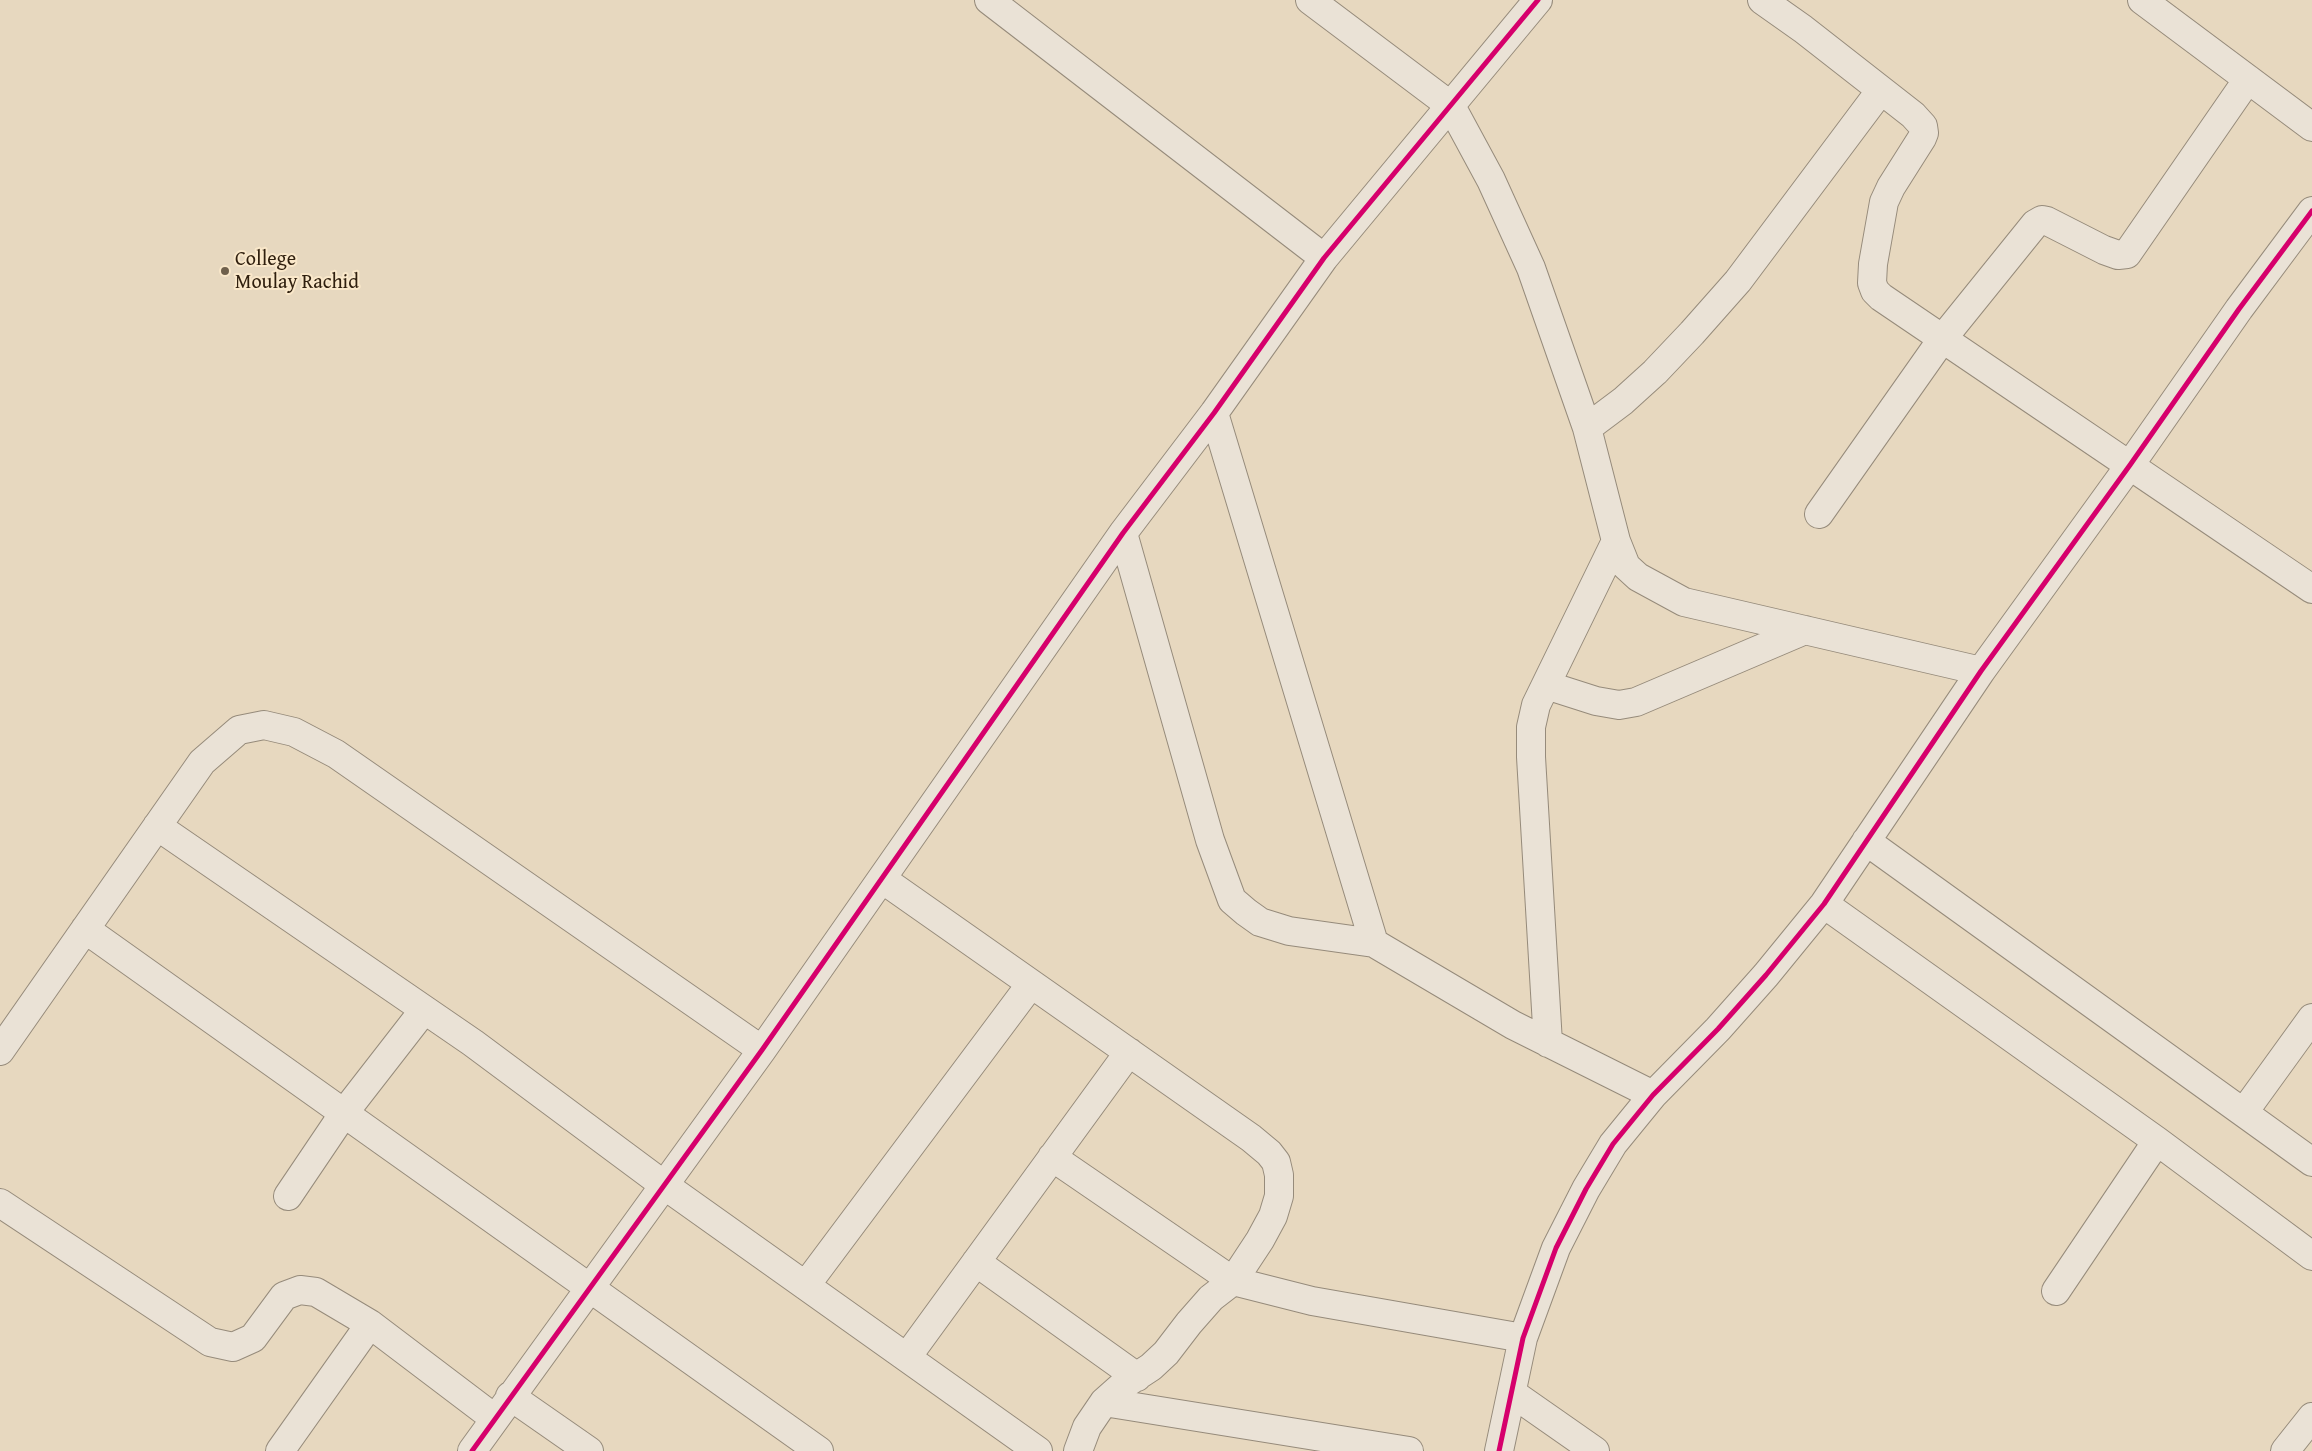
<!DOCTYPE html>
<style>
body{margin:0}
canvas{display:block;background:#e7d8bf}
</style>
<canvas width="2312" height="1451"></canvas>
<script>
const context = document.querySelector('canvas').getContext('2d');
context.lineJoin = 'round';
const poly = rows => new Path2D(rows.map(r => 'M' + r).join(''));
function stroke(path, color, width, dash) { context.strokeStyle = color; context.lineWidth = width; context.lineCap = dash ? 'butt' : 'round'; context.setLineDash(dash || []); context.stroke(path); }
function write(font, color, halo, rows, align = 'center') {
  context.font = font + ' "Gentium Book Plus",serif'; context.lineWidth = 4; context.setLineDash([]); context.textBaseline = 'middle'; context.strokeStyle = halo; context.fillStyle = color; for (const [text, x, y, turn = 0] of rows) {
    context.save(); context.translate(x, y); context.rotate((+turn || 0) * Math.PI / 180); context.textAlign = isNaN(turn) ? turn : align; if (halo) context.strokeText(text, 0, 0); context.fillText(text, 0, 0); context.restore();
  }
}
const minor = poly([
 [989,0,1324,258],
 [1310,0,1451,106,1491,180,1531,268,1587,428,1616,541,1626,566,1638,577,1684,602,1981,671],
 [1762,0,1803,29,1913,115,1923,126,1924,133,1922,138,1891,187,1884,202,1873,264,1872,283,1875,291,1881,297,2312,589],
 [2142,0,2312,127],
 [1214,413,1374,943],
 [1587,428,1623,401,1655,372,1692,333,1738,281,1881,90],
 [1819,514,1943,338,2035,224,2042,220,2047,221,2104,250,2118,255,2127,254,2248,79],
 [1123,533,1210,840,1232,900,1246,912,1260,922,1289,931,1374,943,1513,1025,1653,1095],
 [1546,685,1596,701,1619,705,1636,702,1805,630],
 [157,826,473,1043,664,1185,1038,1451],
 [1866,841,2312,1162],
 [882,879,1251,1138,1269,1153,1276,1162,1279,1175,1279,1196,1273,1216,1260,1240,1233,1281,1312,1301,1523,1338],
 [1824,904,2157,1141,2312,1256],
 [85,929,819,1451],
 [1548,1043,1531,757,1531,727,1536,705,1616,541],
 [0,1051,202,762,239,730,264,725,294,732,336,754,762,1050],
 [2244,1112,2312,1018],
 [1052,1157,1233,1281,1211,1298,1189,1323,1166,1353,1151,1367,1122,1386,1104,1402,1087,1427,1078,1451],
 [288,1196,344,1113,424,1010],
 [0,1203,210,1342,233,1347,253,1338,284,1296,300,1290,316,1292,370,1324,494,1418],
 [976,1262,1137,1377],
 [806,1285,1031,984],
 [2056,1291,2157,1141],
 [907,1357,1129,1052],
 [1512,1393,1595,1451],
 [510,1396,589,1451],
 [1104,1402,1409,1451],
 [280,1451,370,1324],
 [472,1451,762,1050,1123,533,1214,413,1324,258,1538,0],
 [1499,1451,1523,1338,1556,1248,1586,1189,1613,1144,1653,1095,1718,1029,1766,975,1824,904,1981,671,2130,465,2239,309,2312,211],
 [2285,1451,2312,1417]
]);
stroke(minor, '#968b7b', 30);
stroke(minor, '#eae2d6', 28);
stroke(poly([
 [472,1451,762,1050,1123,533,1214,413,1324,258,1538,0],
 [1499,1451,1523,1338,1556,1248,1586,1189,1613,1144,1653,1095,1718,1029,1766,975,1824,904,1981,671,2130,465,2239,309,2312,211]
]), '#d6006c', 5);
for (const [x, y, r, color] of [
 [225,271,5,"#6f604c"]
]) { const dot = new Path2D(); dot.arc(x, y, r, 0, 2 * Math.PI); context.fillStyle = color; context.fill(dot); stroke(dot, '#fae8ca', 2); }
write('20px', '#2f1f0e', '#fae8ca', [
 ["College",235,260],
 ["Moulay Rachid",235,283]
], 'left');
</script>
